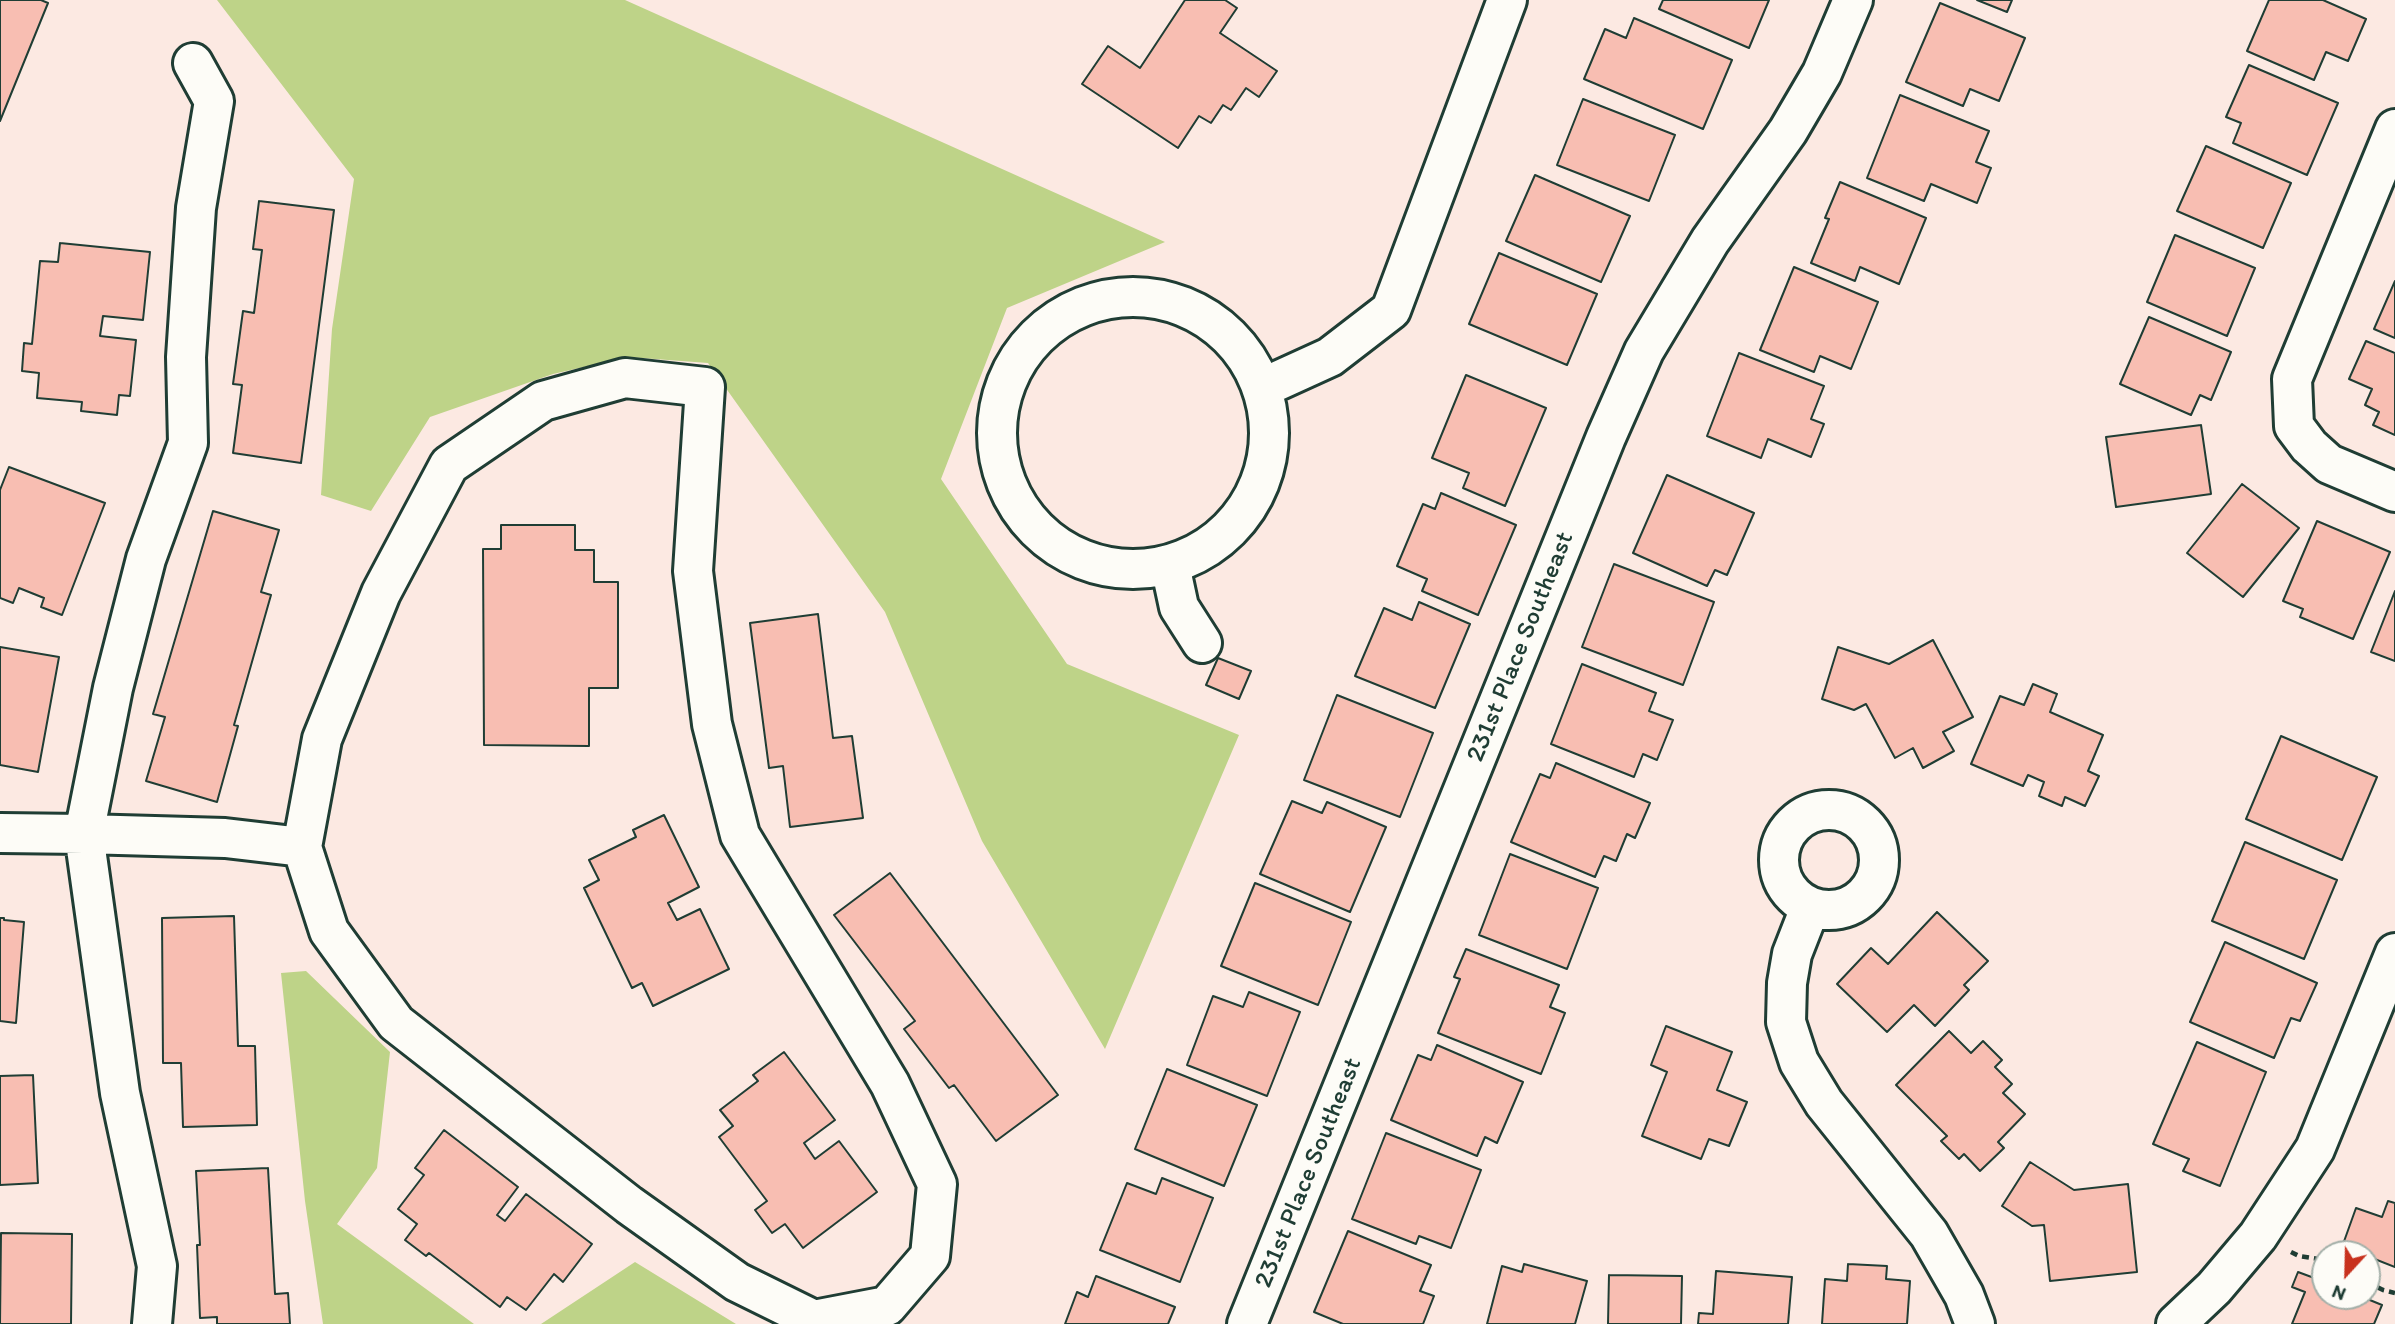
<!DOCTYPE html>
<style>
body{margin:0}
#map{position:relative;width:2395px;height:1324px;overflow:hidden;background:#fce9e2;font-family:Itim,sans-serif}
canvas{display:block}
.north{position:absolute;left:2311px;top:1240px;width:70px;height:70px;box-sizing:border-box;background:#fdfcf7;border:2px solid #a4b0a9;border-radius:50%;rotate:202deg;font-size:19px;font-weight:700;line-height:28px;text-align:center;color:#1f3d34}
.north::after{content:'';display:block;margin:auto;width:24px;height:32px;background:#c8321e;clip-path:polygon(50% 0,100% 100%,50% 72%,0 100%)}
</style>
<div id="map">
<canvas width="2395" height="1324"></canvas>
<div class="north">N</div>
</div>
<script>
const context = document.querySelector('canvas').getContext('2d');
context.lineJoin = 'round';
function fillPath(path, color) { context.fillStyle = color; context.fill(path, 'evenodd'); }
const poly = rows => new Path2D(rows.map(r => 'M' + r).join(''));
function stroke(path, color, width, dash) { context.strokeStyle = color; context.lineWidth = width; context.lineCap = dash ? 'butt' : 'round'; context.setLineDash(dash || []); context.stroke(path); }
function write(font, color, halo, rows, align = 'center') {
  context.font = font + ' Itim,sans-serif'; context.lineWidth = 5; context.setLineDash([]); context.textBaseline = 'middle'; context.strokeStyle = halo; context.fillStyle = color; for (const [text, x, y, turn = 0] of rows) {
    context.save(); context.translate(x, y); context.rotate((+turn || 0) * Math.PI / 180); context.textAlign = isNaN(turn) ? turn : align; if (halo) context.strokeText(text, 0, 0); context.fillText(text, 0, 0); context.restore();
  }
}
fillPath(poly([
 [217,0,625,0,1165,242,1007,308,941,479,1067,664,1239,735,1105,1049,982,841,885,612,708,363,628,357,553,374,430,417,371,511,321,495,332,329,354,179],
 [306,971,390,1052,377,1168,337,1224,474,1324,323,1324,305,1201,281,973],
 [635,1262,736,1324,541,1324]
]), '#bed388');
const building = poly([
 [0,0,41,0,48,3,0,121,0,0],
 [1185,0,1225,0,1237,8,1220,33,1277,71,1259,97,1246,88,1231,110,1223,105,1211,123,1199,116,1178,148,1082,84,1108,46,1140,68,1185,0],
 [1663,0,1769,0,1749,48,1659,9,1663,0],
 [1977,0,2012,0,2007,12,1977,0],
 [2269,0,2323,0,2366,19,2348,61,2326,52,2314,80,2247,51,2269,0],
 [1940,3,2025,38,1999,101,1970,89,1963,106,1906,82,1940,3],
 [1634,18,1732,60,1703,129,1584,79,1605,29,1626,38,1634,18],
 [2249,65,2338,103,2307,175,2233,143,2241,123,2226,117,2249,65],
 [1900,95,1989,131,1976,162,1991,168,1977,203,1931,184,1924,201,1867,178,1900,95],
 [1583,99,1675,135,1649,201,1557,165,1583,99],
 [2206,146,2291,183,2263,248,2177,211,2206,146],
 [1535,175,1630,216,1601,282,1506,241,1535,175],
 [1840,182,1926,218,1899,284,1860,267,1855,281,1811,263,1829,219,1825,218,1840,182],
 [259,201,334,210,301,463,233,453,242,385,233,384,243,311,254,313,262,250,253,249,259,201],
 [2175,235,2255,268,2227,336,2147,302,2175,235],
 [60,243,150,252,143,320,103,316,100,336,136,340,130,396,119,395,117,415,81,411,82,402,37,398,39,373,22,371,24,343,32,344,40,261,58,262,60,243],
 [1499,253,1597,294,1567,365,1469,324,1499,253],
 [1794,267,1878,302,1851,369,1820,356,1814,372,1760,350,1794,267],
 [2395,281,2395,338,2374,329,2395,281],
 [2149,317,2231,352,2211,400,2200,395,2191,415,2120,384,2149,317],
 [2366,341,2395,353,2395,435,2373,425,2379,412,2365,405,2372,389,2349,379,2366,341],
 [1739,353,1824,386,1811,419,1824,424,1811,457,1768,439,1761,458,1707,436,1739,353],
 [1466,375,1546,408,1505,506,1463,488,1469,473,1432,458,1466,375],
 [2201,425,2211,494,2116,507,2106,437,2201,425],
 [9,467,105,503,62,615,41,607,44,598,19,588,13,603,0,598,0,490,9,467],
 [1667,475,1754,513,1727,575,1715,570,1707,586,1633,553,1667,475],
 [2242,484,2299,528,2243,597,2187,553,2242,484],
 [1441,493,1516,525,1478,615,1422,591,1427,579,1397,566,1423,504,1435,509,1441,493],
 [213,511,279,530,261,592,271,595,234,725,238,726,217,802,146,781,165,717,153,714,213,511],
 [2317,521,2390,552,2353,639,2300,617,2303,609,2283,601,2317,521],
 [501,525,575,525,575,550,594,550,594,582,618,582,618,688,589,688,589,746,484,745,483,549,501,549,501,525],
 [1614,564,1714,602,1683,685,1582,647,1614,564],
 [2395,591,2395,661,2371,652,2395,591],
 [1419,602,1470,624,1435,708,1355,676,1384,608,1412,620,1419,602],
 [818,614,833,738,852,736,863,818,790,827,783,766,769,768,750,623,818,614],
 [1933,640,1973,717,1943,732,1954,751,1923,768,1913,748,1895,758,1866,704,1854,710,1822,699,1838,647,1889,664,1933,640],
 [0,647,59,657,38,772,0,765,0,647],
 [1218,658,1251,671,1239,699,1206,685,1218,658],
 [1582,664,1656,693,1649,711,1673,720,1657,760,1643,754,1634,777,1551,744,1582,664],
 [2033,684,2057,694,2050,712,2103,735,2088,771,2099,776,2085,806,2065,797,2062,806,2039,796,2044,782,2028,775,2023,786,1971,764,2000,696,2024,705,2033,684],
 [1337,695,1433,733,1400,817,1304,780,1337,695],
 [2281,736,2377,777,2342,860,2246,819,2281,736],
 [1556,763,1650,803,1635,838,1627,834,1616,861,1604,856,1595,877,1511,842,1540,774,1550,778,1556,763],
 [1292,801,1322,813,1327,802,1386,827,1350,912,1260,874,1292,801],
 [664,815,699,887,668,903,677,920,700,909,729,969,653,1006,642,983,632,988,584,888,599,880,589,860,636,837,633,830,664,815],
 [2245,842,2337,880,2304,959,2212,921,2245,842],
 [1510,854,1598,888,1567,969,1479,935,1510,854],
 [890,873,1058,1095,996,1141,954,1085,949,1088,904,1029,915,1021,834,915,890,873],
 [1255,883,1351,922,1318,1005,1221,966,1255,883],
 [1937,912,1988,961,1964,985,1969,990,1935,1026,1914,1005,1887,1032,1837,984,1871,948,1888,964,1937,912],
 [234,916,238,1046,255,1046,257,1125,183,1127,181,1063,163,1063,162,918,234,916],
 [0,918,4,918,4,920,24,922,16,1023,0,1021,0,918],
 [2225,942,2317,983,2300,1021,2291,1018,2274,1058,2190,1022,2225,942],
 [1466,949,1559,985,1550,1007,1565,1013,1541,1074,1438,1033,1460,979,1454,977,1466,949],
 [1249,992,1300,1012,1267,1096,1187,1065,1213,996,1243,1007,1249,992],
 [1666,1026,1732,1052,1717,1090,1747,1102,1729,1146,1709,1139,1701,1159,1642,1136,1667,1072,1651,1065,1666,1026],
 [1949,1031,1971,1053,1983,1041,2002,1060,1995,1067,2012,1084,2003,1093,2025,1114,1998,1142,2004,1148,1980,1171,1964,1154,1959,1159,1941,1141,1947,1136,1896,1085,1949,1031],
 [2197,1042,2266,1072,2220,1186,2183,1171,2189,1159,2153,1144,2197,1042],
 [1437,1045,1523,1082,1497,1143,1485,1137,1477,1156,1391,1120,1418,1055,1431,1060,1437,1045],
 [784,1052,835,1120,804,1143,815,1159,839,1141,877,1192,803,1248,785,1224,772,1233,755,1210,767,1201,719,1137,733,1126,720,1110,758,1081,753,1075,784,1052],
 [1167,1069,1257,1105,1224,1186,1135,1149,1167,1069],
 [33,1075,38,1183,0,1185,0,1076,33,1075],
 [444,1130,518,1187,497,1215,505,1221,526,1194,592,1244,563,1282,554,1274,526,1310,507,1297,500,1307,429,1253,426,1256,405,1240,417,1224,398,1209,424,1175,415,1168,444,1130],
 [1386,1133,1481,1170,1451,1248,1419,1236,1416,1244,1352,1219,1386,1133],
 [2030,1162,2074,1190,2128,1184,2137,1272,2050,1281,2044,1225,2032,1226,2002,1206,2030,1162],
 [268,1168,275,1294,288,1293,290,1324,217,1324,217,1317,200,1318,197,1245,200,1245,196,1171,268,1168],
 [1162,1178,1213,1198,1180,1282,1100,1250,1127,1183,1156,1194,1162,1178],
 [2388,1201,2395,1203,2395,1267,2367,1256,2367,1254,2361,1254,2342,1247,2356,1208,2382,1217,2388,1201],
 [1348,1231,1431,1265,1420,1291,1434,1296,1423,1324,1343,1324,1314,1312,1348,1231],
 [1,1233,72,1234,71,1324,0,1324,1,1233],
 [1524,1264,1587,1281,1575,1324,1487,1324,1502,1266,1522,1272,1524,1264],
 [1848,1264,1887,1266,1886,1279,1910,1281,1907,1324,1822,1324,1825,1279,1847,1281,1848,1264],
 [1716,1271,1792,1277,1788,1324,1698,1324,1699,1313,1713,1314,1716,1271],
 [2298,1272,2325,1282,2325,1296,2360,1296,2382,1305,2374,1324,2292,1324,2305,1292,2292,1287,2298,1272],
 [1609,1275,1682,1276,1681,1324,1608,1324,1609,1275],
 [1096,1276,1175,1307,1168,1324,1065,1324,1077,1292,1088,1297,1096,1276]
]);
fillPath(building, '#f8beb2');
stroke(building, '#1f3d34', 2);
const minor = poly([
 [193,63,214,101,196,208,186,357,188,443,146,559,113,688,84,834,225,838,302,847,329,931,396,1023,629,1205,737,1282,814,1320,887,1306,930,1256,937,1184,890,1084,740,835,712,724,693,571,705,387,625,378,543,401,449,465,381,593,322,739,302,847],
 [2395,129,2292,379,2294,426,2309,446,2329,464,2395,492],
 '997 433a136 136 0 1 1 272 0a136 136 0 1 1-272 0Z',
 [1262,388,1330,357,1391,310,1507,0],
 [1170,565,1179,607,1202,643],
 '1779 860a50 50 0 1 1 100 0a50 50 0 1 1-100 0Z',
 [0,833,84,834,120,1093,157,1266,152,1324],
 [1810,908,1792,954,1787,983,1786,1022,1799,1062,1824,1103,1929,1234,1964,1295,1975,1324],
 [1247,1324,1606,437,1644,351,1710,241,1788,131,1822,73,1853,0],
 [2176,1324,2214,1288,2258,1236,2315,1149,2395,953]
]);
stroke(minor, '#1f3d34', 44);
stroke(poly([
 [2291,1252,2299,1256,2325,1260],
 [2367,1282,2383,1290,2395,1293]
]), '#1f3d34', 4.5, [7, 5]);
stroke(minor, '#fdfcf7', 38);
write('26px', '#1f3d34', '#fdfcf7', [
 ["231st Place Southeast",1521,647,-68],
 ["231st Place Southeast",1309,1173,-68]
]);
</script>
